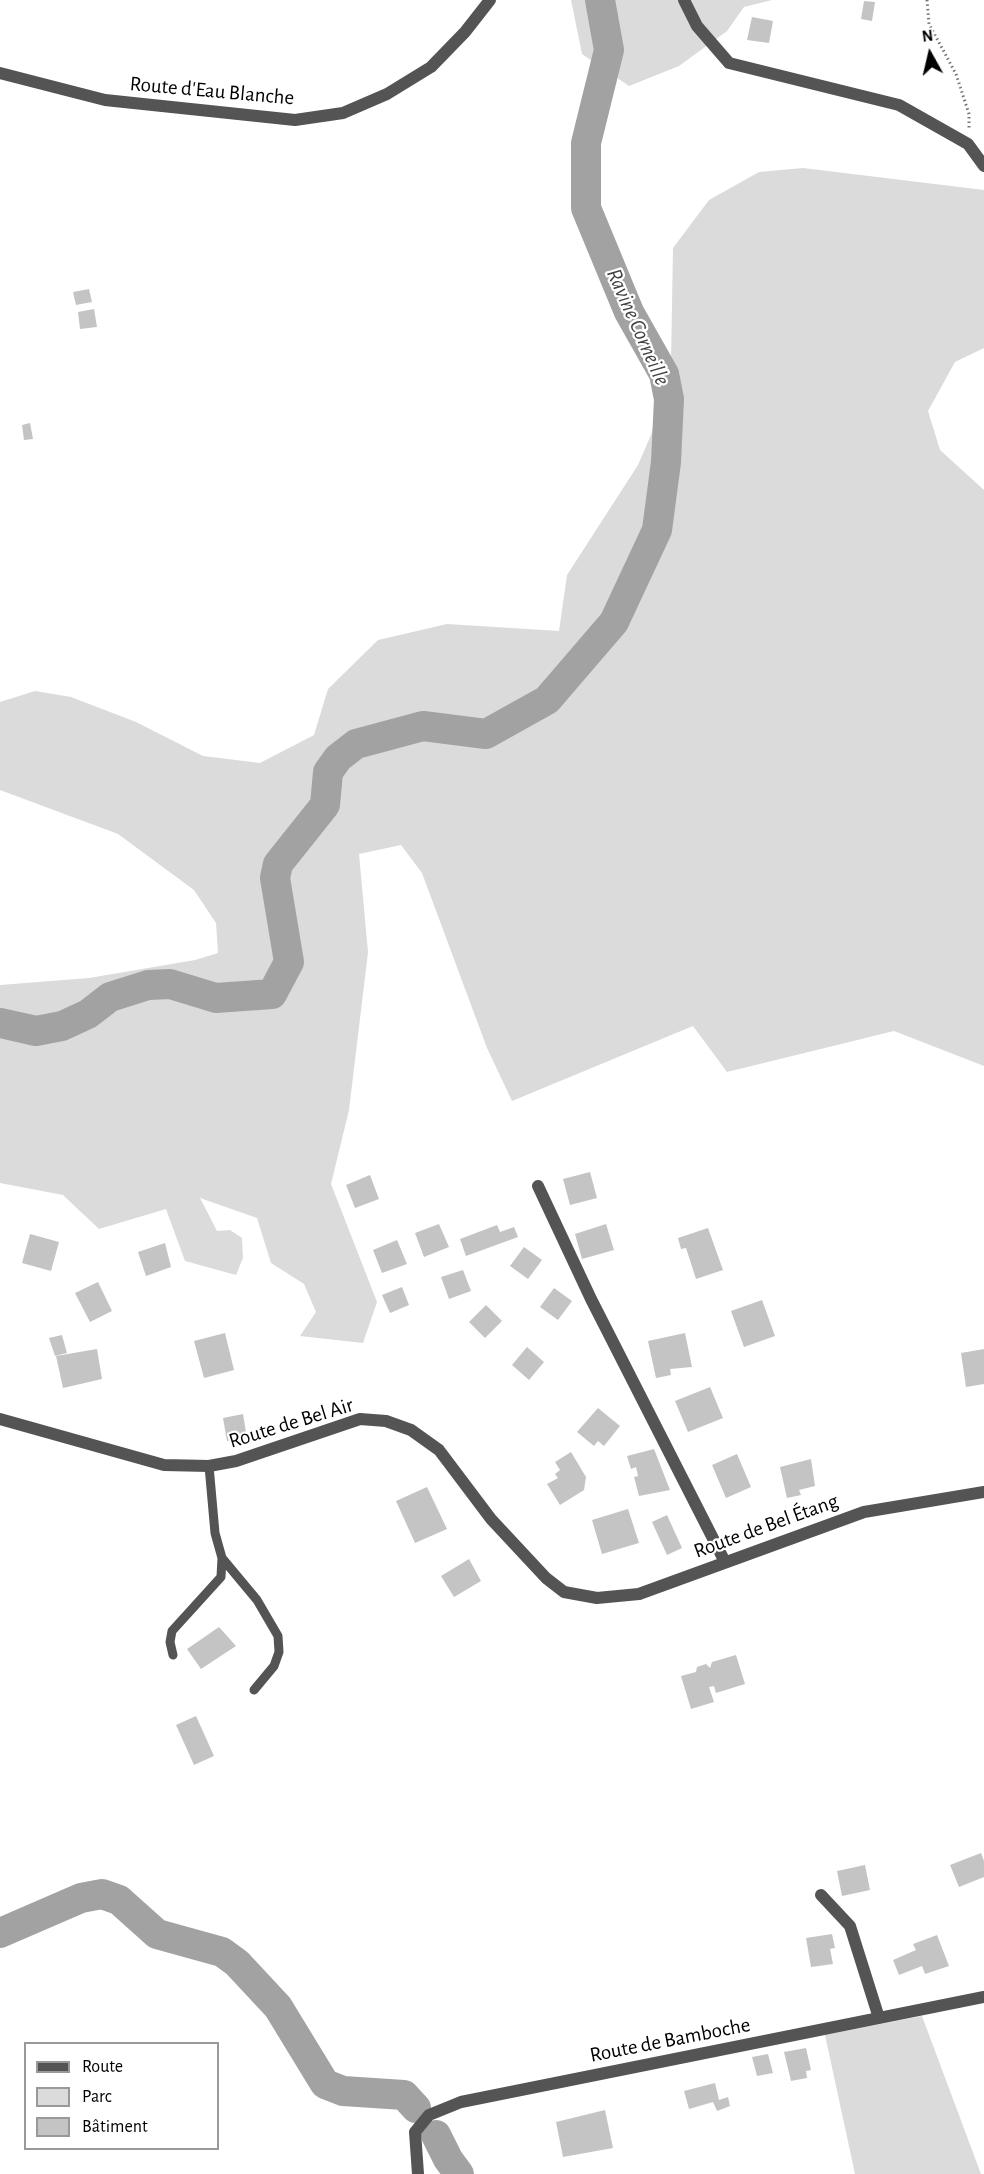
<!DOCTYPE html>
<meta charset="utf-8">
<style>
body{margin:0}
#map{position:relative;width:984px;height:2174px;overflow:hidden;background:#fff;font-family:"Alegreya Sans",sans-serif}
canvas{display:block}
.legend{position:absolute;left:24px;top:2042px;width:195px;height:108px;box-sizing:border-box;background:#fff;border:2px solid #999;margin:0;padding:8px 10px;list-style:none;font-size:18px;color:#000}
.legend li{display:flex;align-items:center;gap:12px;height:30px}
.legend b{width:30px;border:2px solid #999}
.north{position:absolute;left:900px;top:24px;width:60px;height:60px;-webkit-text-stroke:4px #fff;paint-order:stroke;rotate:352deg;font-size:16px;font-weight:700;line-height:24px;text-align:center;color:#000}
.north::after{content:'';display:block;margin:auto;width:21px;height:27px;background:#000;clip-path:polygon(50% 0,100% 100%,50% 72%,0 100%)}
</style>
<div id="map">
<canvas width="984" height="2174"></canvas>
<ul class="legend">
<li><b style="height:8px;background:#545454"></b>Route</li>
<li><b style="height:16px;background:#dbdbdb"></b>Parc</li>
<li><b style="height:16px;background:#c4c4c4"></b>Bâtiment</li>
</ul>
<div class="north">N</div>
</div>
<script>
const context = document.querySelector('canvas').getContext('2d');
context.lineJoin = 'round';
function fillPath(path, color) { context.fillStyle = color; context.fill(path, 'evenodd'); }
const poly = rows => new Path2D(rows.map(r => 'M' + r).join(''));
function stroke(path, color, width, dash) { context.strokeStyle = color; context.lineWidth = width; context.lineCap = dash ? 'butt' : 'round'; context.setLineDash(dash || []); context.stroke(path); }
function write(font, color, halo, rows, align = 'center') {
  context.font = font + ' "Alegreya Sans",sans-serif'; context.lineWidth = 4.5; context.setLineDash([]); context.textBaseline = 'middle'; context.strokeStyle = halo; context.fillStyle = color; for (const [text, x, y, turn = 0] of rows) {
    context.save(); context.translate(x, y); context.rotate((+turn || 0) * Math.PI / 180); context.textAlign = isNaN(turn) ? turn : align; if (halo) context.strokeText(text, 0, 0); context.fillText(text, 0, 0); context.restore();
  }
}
fillPath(poly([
 [571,0,772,0,744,7,727,31,679,66,629,86,582,54],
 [803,168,984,190,984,348,955,362,928,411,940,450,984,490,984,1066,894,1031,727,1072,693,1026,512,1101,487,1048,422,873,401,845,359,854,368,952,349,1110,331,1184,377,1302,363,1343,300,1336,316,1312,304,1284,271,1263,257,1218,200,1198,217,1231,230,1230,242,1238,243,1258,236,1275,185,1261,166,1209,99,1229,63,1195,0,1183,0,985,89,978,195,960,218,953,216,923,194,890,118,834,0,790,0,702,35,691,71,697,136,722,203,756,260,763,314,735,328,689,378,640,447,624,559,631,567,575,638,465,651,435,671,362,673,248,709,200,759,172],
 [922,2016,981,2174,855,2174,825,2035]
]), '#dbdbdb');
stroke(poly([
 [0,1023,36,1031,62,1026,88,1014,110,997,148,985,170,984,216,998,272,994,289,962,275,878,278,864,325,805,328,772,338,758,356,744,423,726,486,734,547,700,614,622,657,530,666,462,669,399,664,374,629,312,586,208,586,143,609,50,600,0],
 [0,1933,81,1898,102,1894,119,1900,157,1934,222,1952,237,1963,278,2007,325,2084,343,2091,404,2095,416,2108],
 [436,2135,448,2159,459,2174]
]), '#a2a2a2', 30);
fillPath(poly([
 [864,1,875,2,872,21,861,19],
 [752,17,773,21,769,43,747,40],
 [89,289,92,302,76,305,73,292],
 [94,309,97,327,80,329,78,312],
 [30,423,33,439,24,440,22,425],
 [590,1172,597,1198,570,1205,563,1179],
 [370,1175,379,1199,355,1208,346,1185],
 [439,1224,449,1247,424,1257,415,1233],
 [606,1224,614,1250,582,1259,575,1234],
 [497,1225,500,1232,514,1227,518,1237,466,1256,460,1239],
 [708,1228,723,1270,696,1279,686,1248,681,1249,678,1238],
 [30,1234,59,1242,51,1271,22,1263],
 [397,1240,407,1264,382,1273,373,1250],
 [165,1243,171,1267,146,1276,138,1252],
 [524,1247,542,1260,528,1279,510,1266],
 [463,1270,471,1291,449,1299,441,1277],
 [98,1282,112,1311,90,1322,75,1293],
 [402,1287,409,1305,390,1313,382,1295],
 [554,1288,572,1301,558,1320,540,1307],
 [762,1300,775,1336,744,1347,731,1311],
 [486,1305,502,1321,485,1338,469,1322],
 [225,1333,234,1370,204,1378,194,1341],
 [685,1333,692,1367,670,1369,671,1375,656,1378,648,1341],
 [62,1335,67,1353,55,1356,49,1338],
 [527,1347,544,1362,529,1380,512,1365],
 [97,1349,102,1379,63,1388,56,1356],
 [984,1349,984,1384,966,1387,961,1353],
 [710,1387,723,1418,688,1432,675,1401],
 [598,1408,620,1426,604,1446,598,1441,594,1446,577,1432],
 [243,1414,247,1438,227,1441,223,1418],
 [654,1449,670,1490,639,1496,634,1477,638,1476,636,1467,631,1469,627,1456],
 [571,1452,586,1477,584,1490,560,1505,547,1484,558,1478,555,1474,560,1470,555,1462],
 [737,1454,751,1487,726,1498,712,1465],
 [811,1459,815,1486,799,1490,801,1495,787,1498,780,1467],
 [427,1487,447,1529,415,1543,396,1501],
 [628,1509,639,1543,602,1554,592,1520],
 [667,1515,682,1548,667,1555,652,1522],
 [469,1559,481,1581,454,1597,441,1576],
 [219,1627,236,1646,201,1669,187,1649],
 [736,1655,745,1684,716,1693,714,1686,709,1687,714,1702,691,1709,681,1676,696,1672,697,1667,706,1664,710,1668,712,1662],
 [196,1716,214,1756,194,1765,176,1725],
 [981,1853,984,1861,984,1877,959,1887,950,1865],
 [865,1865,870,1890,842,1896,837,1871],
 [832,1934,835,1948,830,1949,833,1964,811,1967,806,1938],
 [937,1935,949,1966,925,1974,922,1966,899,1975,893,1960,916,1950,913,1944],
 [806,2048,811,2070,806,2071,807,2078,791,2081,784,2052],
 [768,2054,773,2073,757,2076,752,2057],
 [715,2083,719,2100,728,2097,730,2106,717,2111,713,2102,689,2109,684,2091],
 [605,2110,613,2148,563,2157,556,2122]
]), '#c4c4c4');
stroke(poly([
 [927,0,929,24,956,74,969,114,969,129]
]), '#767676', 3, [1.5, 3]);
stroke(poly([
 [222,1558,257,1600,278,1636,279,1652,274,1666,254,1690],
 [173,1655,170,1642,172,1631,221,1577,222,1558,215,1533,209,1466]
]), '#545454', 9);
stroke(poly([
 [684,0,697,26,729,63,899,105,968,144,984,166],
 [0,73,105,100,295,120,343,113,387,94,431,67,465,32,490,0],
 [538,1186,591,1299,725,1562],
 [0,1419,164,1465,209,1466,236,1461,360,1419,386,1421,411,1430,439,1450,491,1519,546,1578,564,1592,597,1598,639,1594,864,1512,984,1492],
 [821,1895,850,1926,879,2018],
 [418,2174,415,2132,429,2115,461,2102,984,1997]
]), '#545454', 12);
write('21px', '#000', '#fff', [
 ["Route d'Eau Blanche",212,91,5],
 ["Route de Bel Air",291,1423,-17],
 ["Route de Bel Étang",766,1526,-20],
 ["Route de Bamboche",670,2040,-11]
]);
write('italic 22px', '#434343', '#fff', [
 ["Ravine Corneille",638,327,66]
]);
</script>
